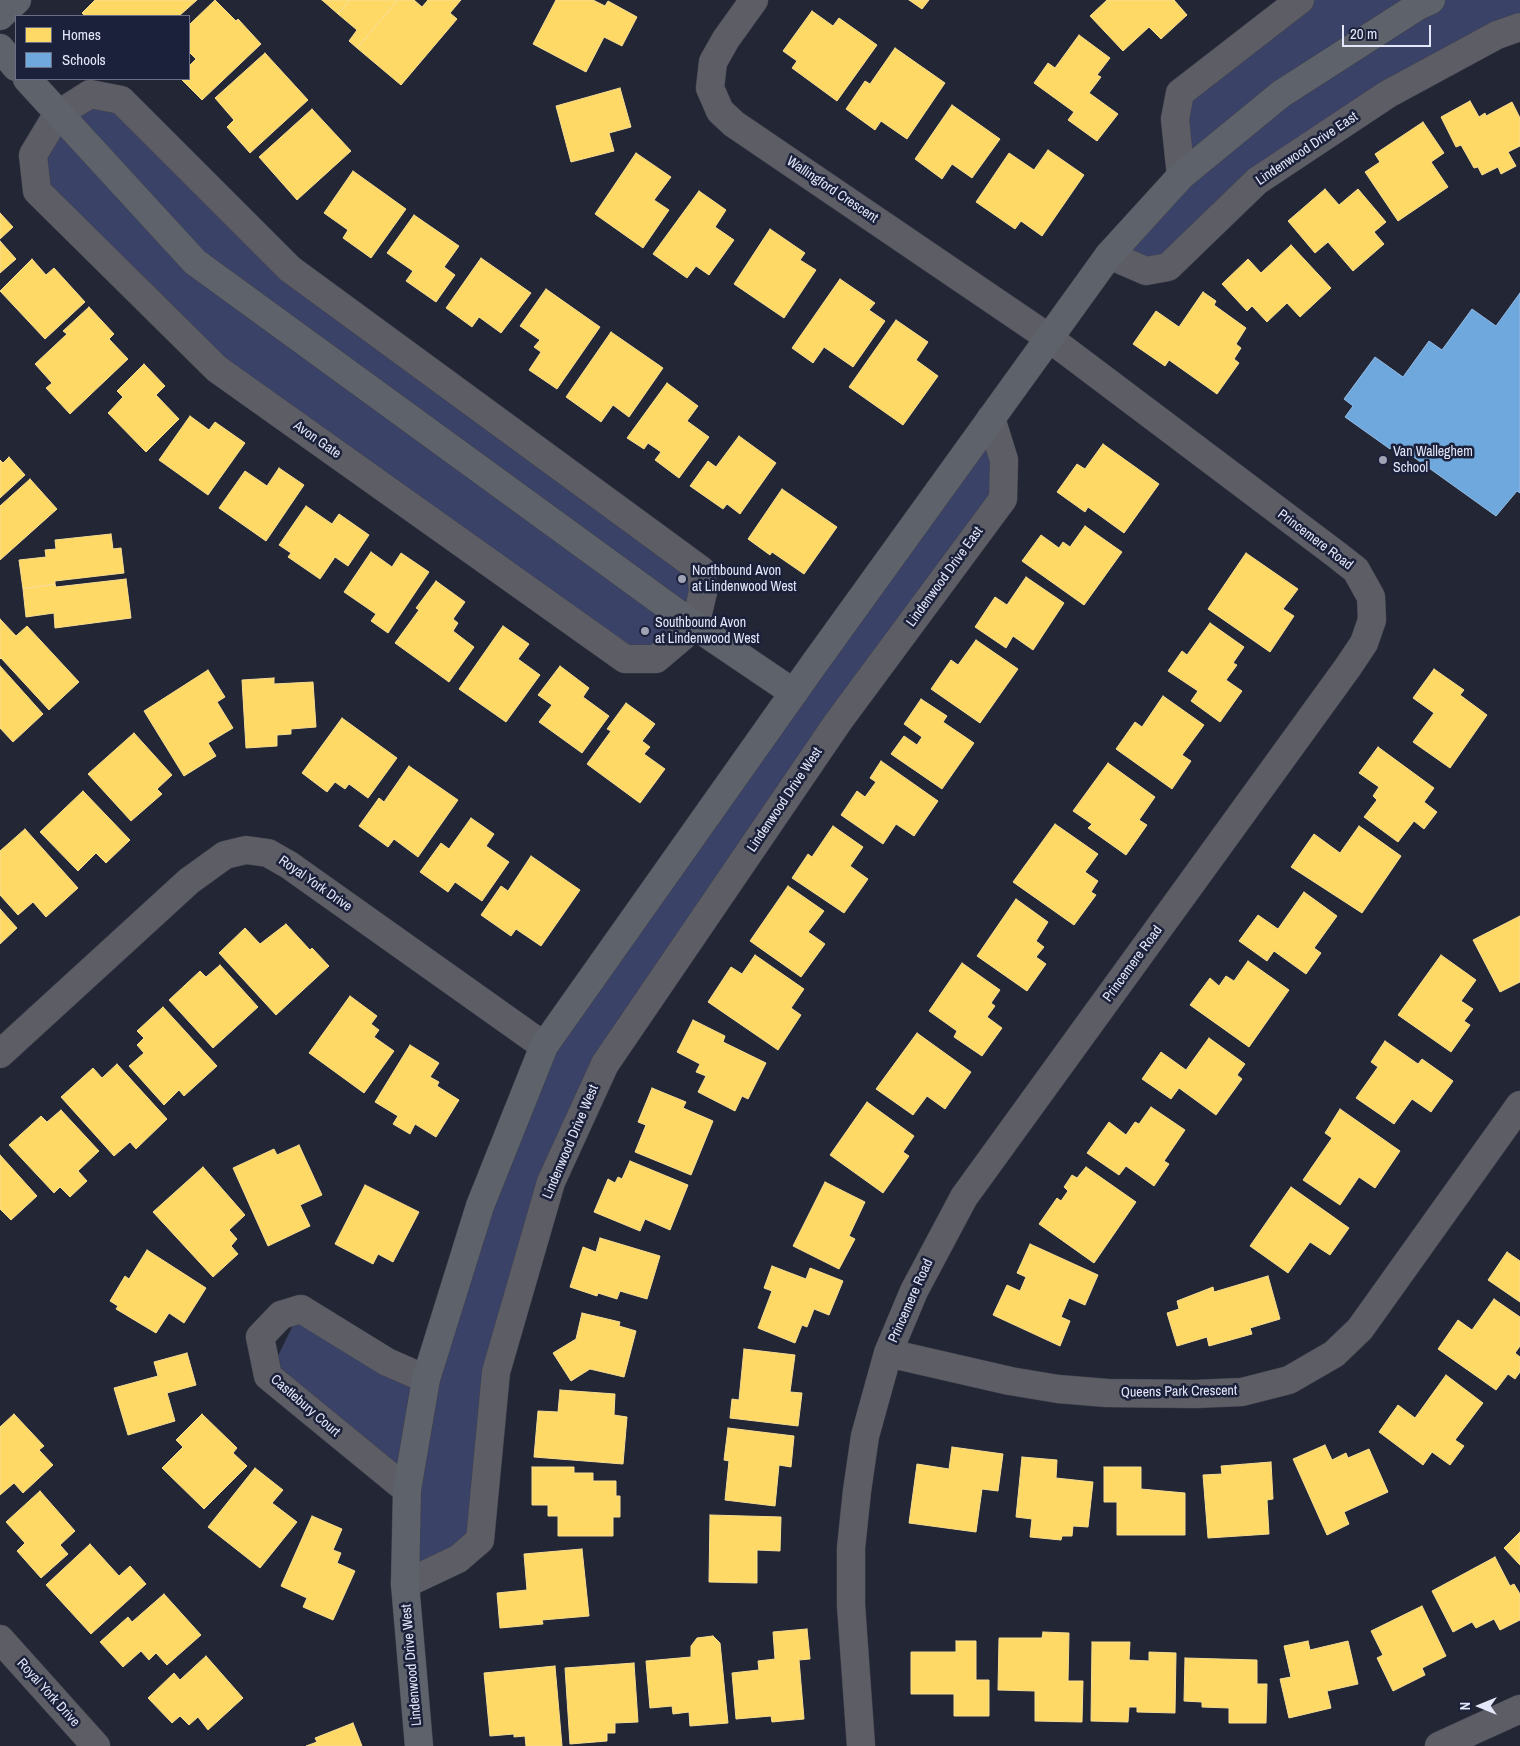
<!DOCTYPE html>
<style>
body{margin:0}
#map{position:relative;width:1520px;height:1746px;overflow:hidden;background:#232634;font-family:"Archivo Narrow",sans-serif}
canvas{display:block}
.legend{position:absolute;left:15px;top:15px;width:175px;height:65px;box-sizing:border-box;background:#1c213b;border:1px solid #6c7087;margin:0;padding:6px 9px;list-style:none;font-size:15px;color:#e3e7f9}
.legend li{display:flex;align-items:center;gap:10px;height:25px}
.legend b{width:25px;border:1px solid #6c7087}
.north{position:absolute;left:1455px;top:1681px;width:50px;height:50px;-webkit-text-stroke:4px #1c213b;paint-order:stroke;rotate:270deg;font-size:14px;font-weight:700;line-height:20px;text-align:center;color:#e3e7f9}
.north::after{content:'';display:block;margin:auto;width:18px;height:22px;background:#e3e7f9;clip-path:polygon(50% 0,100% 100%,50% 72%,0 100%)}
.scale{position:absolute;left:1342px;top:25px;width:89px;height:22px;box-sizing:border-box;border:2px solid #e3e7f9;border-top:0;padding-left:6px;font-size:15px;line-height:18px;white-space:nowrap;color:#e3e7f9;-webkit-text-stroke:4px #1c213b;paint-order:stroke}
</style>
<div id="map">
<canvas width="1520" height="1746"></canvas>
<ul class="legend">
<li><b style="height:14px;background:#ffd966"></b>Homes</li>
<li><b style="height:14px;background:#6fa8dc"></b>Schools</li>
</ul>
<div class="north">N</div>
<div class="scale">20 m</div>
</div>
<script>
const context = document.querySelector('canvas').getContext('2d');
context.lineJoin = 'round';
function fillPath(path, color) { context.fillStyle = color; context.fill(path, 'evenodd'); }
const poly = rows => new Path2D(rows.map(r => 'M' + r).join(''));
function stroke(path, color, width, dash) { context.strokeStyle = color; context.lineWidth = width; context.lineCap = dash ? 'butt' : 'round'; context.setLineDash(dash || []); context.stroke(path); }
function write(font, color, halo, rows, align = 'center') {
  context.font = font + ' "Archivo Narrow",sans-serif'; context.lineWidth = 5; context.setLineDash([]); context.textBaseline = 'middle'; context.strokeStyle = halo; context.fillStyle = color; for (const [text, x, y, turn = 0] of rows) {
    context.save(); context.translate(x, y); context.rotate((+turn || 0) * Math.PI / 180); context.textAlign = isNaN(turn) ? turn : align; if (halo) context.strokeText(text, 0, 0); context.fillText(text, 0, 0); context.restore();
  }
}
fillPath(poly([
 [1300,0,1520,0,1520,27,1388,94,1168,267,1109,255,1181,176,1180,93],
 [121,100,290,269,701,570,695,626,625,659,217,369,37,191,57,115],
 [991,418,1003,499,605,1064,496,1372,480,1540,405,1584,407,1490,268,1376,301,1309,426,1379,544,1046]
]), '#3a4267');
const homes = poly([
 [95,0,197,0,179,16,85,16,82,13,95,0],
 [215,0,236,21,238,19,261,44,202,100,181,79,189,79,189,66,196,59,189,52,189,25,215,0],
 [322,0,350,0,338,14,322,0],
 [350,0,398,0,357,48,349,41,357,30,338,14,350,0],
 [398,0,414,0,422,7,428,0,461,0,450,13,457,19,401,85,357,48,398,0],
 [556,0,593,0,605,6,608,1,637,17,622,46,604,37,586,72,533,44,556,0],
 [909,0,929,0,922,9,909,0],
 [1107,0,1174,0,1187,15,1161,39,1149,27,1123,51,1090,16,1107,0],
 [812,11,833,26,839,18,877,45,837,101,792,68,797,61,783,51,812,11],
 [1079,35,1110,58,1097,75,1101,77,1089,93,1118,114,1097,141,1068,120,1074,112,1034,83,1048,63,1055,68,1079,35],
 [895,48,945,83,907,139,881,121,875,130,846,109,865,81,870,84,895,48],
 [265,53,308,100,250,153,227,127,234,120,215,98,265,53],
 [620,88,631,127,609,133,614,151,571,162,556,106,620,88],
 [1470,101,1479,117,1485,113,1486,116,1512,102,1520,118,1520,146,1508,152,1516,166,1501,174,1498,167,1482,175,1478,167,1474,168,1461,145,1456,147,1441,117,1470,101],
 [952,105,1000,139,972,178,952,164,942,179,915,159,952,105],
 [312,109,351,151,297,200,259,157,312,109],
 [1423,122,1444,153,1431,162,1448,187,1398,221,1365,172,1380,162,1375,154,1423,122],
 [1048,150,1084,175,1042,236,1021,221,1015,229,976,202,1009,153,1034,170,1048,150],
 [636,153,671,177,654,200,669,210,643,248,595,214,636,153],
 [353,171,406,209,371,258,343,238,348,230,324,213,353,171],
 [1325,189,1339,205,1358,189,1386,222,1374,232,1384,244,1353,271,1328,242,1315,253,1288,221,1325,189],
 [699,191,726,210,715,227,734,240,709,275,696,266,687,278,653,254,699,191],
 [0,213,13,227,0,239,0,213],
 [414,215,459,246,444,267,455,275,436,302,406,281,413,271,387,253,414,215],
 [770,229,805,253,800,260,816,270,784,318,734,284,770,229],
 [0,241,16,259,0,273,0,241],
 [1291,245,1331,288,1300,317,1287,303,1267,322,1252,306,1247,311,1222,284,1248,259,1261,273,1291,245],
 [481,258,531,293,501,333,479,317,472,327,446,308,481,258],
 [32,259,46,275,54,268,85,302,45,339,0,291,32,259],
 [840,279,875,303,869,310,885,321,853,367,824,347,813,363,792,348,840,279],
 [546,289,600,327,557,389,529,370,541,352,534,347,540,340,520,326,546,289],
 [1203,292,1216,301,1214,305,1246,328,1236,344,1241,348,1234,359,1239,363,1217,394,1169,360,1165,366,1133,344,1156,311,1179,327,1203,292],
 [89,307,114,334,109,339,128,359,70,414,46,388,52,383,35,364,67,334,63,331,89,307],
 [896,320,928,342,916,360,938,376,903,425,849,387,896,320],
 [611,332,663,368,629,417,613,405,601,422,566,397,611,332],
 [144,364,165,386,156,395,179,419,146,452,108,413,123,397,117,391,144,364],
 [667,383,698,406,687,421,709,437,679,478,655,460,661,452,648,443,644,449,627,438,667,383],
 [190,416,209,430,215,422,245,443,208,495,159,460,190,416],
 [739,436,776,463,740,514,727,504,723,509,690,486,708,461,716,467,739,436],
 [1103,444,1159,484,1124,533,1088,507,1085,512,1057,492,1077,464,1085,469,1103,444],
 [9,457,25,475,0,498,0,460,3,463,9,457],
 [279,468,304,485,266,541,219,508,245,471,267,486,279,468],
 [30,479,57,509,0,560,0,506,30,479],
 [782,489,837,527,804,574,772,552,770,555,748,539,782,489],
 [306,506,332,524,339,514,369,535,348,566,335,557,320,579,288,557,291,553,279,545,306,506],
 [1085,526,1122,552,1084,605,1022,561,1041,535,1059,548,1063,542,1070,547,1085,526],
 [111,534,113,549,121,548,124,573,55,581,55,584,23,589,19,560,46,557,45,550,56,549,55,540,111,534],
 [371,552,392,567,401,553,429,572,388,633,371,621,376,614,344,592,371,552],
 [1246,553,1298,589,1283,609,1294,616,1270,652,1208,609,1246,553],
 [1026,577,1064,603,1033,650,1013,636,1006,648,975,627,995,597,1007,605,1026,577],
 [126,579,131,618,55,628,54,613,26,617,23,589,55,584,56,587,126,579],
 [436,581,465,602,453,619,458,623,453,631,474,647,449,682,395,643,419,610,416,608,436,581],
 [0,619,16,636,27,626,79,682,49,710,1,658,0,659,0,619],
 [1210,623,1244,647,1233,663,1237,665,1226,680,1242,691,1220,722,1191,701,1198,691,1168,671,1182,651,1187,655,1210,623],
 [503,626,529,644,518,659,540,675,506,722,459,689,503,626],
 [976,640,1018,669,980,723,931,689,951,660,958,665,976,640],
 [0,666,43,714,13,742,0,728,0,666],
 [560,666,589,688,583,697,609,716,582,753,539,722,552,705,538,695,560,666],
 [1434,669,1464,690,1460,695,1487,715,1450,768,1413,742,1434,713,1413,698,1434,669],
 [208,670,225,697,217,702,233,728,208,743,216,756,184,776,144,711,208,670],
 [274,678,274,684,313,682,316,727,291,729,291,734,277,735,277,746,246,748,242,680,274,678],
 [1163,696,1204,725,1182,755,1191,761,1172,789,1116,749,1135,722,1142,727,1163,696],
 [921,699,947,716,943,722,974,743,942,789,891,754,904,736,917,745,922,737,904,724,921,699],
 [626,703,655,724,642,741,650,747,644,754,665,769,640,803,587,764,611,731,607,729,626,703],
 [342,718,397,758,368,798,349,784,345,789,335,782,327,792,302,773,342,718],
 [134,733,172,775,157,789,162,794,131,821,88,774,134,733],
 [1378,747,1434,788,1424,802,1437,812,1424,829,1414,821,1398,842,1364,817,1377,800,1373,796,1379,787,1359,773,1378,747],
 [881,761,938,801,914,836,896,824,883,844,841,815,857,791,865,797,876,782,870,778,881,761],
 [1108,763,1155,797,1139,820,1147,825,1126,855,1088,828,1092,824,1073,811,1108,763],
 [409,766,458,800,418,857,394,839,388,847,359,826,379,798,384,802,409,766],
 [83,791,130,840,106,863,96,853,78,871,40,832,83,791],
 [471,818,494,834,486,846,509,862,482,901,455,882,448,892,420,872,441,843,449,849,471,818],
 [1055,824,1098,854,1085,872,1098,881,1091,892,1096,895,1074,925,1013,882,1055,824],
 [833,826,863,847,850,866,868,879,844,913,792,878,808,854,812,857,833,826],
 [1359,826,1401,856,1362,913,1291,867,1314,834,1340,853,1359,826],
 [25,829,78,888,46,917,33,902,18,915,0,895,0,851,25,829],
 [531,856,580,890,541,946,516,929,511,936,481,915,501,886,508,891,531,856],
 [788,886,824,911,808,932,825,944,801,977,750,941,788,886],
 [1304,892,1337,916,1314,948,1321,953,1306,974,1274,951,1267,961,1239,941,1258,915,1278,929,1304,892],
 [1016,899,1048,922,1036,941,1044,947,1036,957,1046,964,1027,991,977,956,1016,899],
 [0,909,17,928,0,944,0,909],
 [1520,916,1520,982,1500,992,1473,940,1520,916],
 [286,924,310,950,312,948,329,966,276,1015,219,953,245,928,260,944,286,924],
 [755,955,804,989,791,1008,801,1015,778,1050,708,1002,731,967,742,974,755,955],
 [1441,955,1476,980,1461,1001,1473,1009,1464,1021,1470,1025,1451,1052,1398,1015,1441,955],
 [1248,961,1289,990,1249,1047,1190,1005,1210,978,1219,986,1226,976,1234,981,1248,961],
 [962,963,1000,990,991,1003,995,1006,987,1017,1002,1028,982,1056,954,1037,957,1031,929,1011,962,963],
 [220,965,258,1007,213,1048,169,1000,200,971,206,977,220,965],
 [350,996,377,1016,371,1024,379,1030,374,1037,394,1051,364,1093,309,1053,350,996],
 [163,1007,217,1066,184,1096,179,1090,164,1105,129,1066,144,1053,137,1045,144,1038,137,1031,163,1007],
 [693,1020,725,1036,723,1042,766,1063,748,1099,742,1096,735,1111,698,1092,706,1076,696,1072,700,1064,677,1052,693,1020],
 [917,1033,971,1072,945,1109,927,1096,913,1115,876,1089,917,1033],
 [1209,1038,1245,1064,1237,1075,1242,1079,1216,1115,1179,1088,1171,1099,1142,1079,1161,1052,1186,1070,1209,1038],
 [1385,1041,1418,1064,1422,1059,1453,1081,1431,1112,1412,1099,1394,1124,1356,1098,1378,1067,1371,1062,1385,1041],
 [410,1045,439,1063,430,1077,439,1082,437,1086,459,1100,436,1137,415,1124,410,1134,393,1124,398,1116,375,1102,410,1045],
 [117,1064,167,1119,136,1149,130,1142,114,1156,61,1097,93,1068,102,1078,117,1064],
 [652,1088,686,1102,683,1108,713,1121,691,1175,635,1152,646,1125,638,1122,652,1088],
 [867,1102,914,1136,903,1152,909,1156,883,1193,830,1155,867,1102],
 [1151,1107,1185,1130,1164,1161,1169,1164,1154,1186,1126,1166,1119,1175,1087,1153,1109,1122,1126,1135,1135,1122,1139,1124,1151,1107],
 [1340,1109,1400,1151,1375,1188,1359,1177,1340,1205,1303,1180,1332,1138,1325,1133,1340,1109],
 [61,1110,99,1151,78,1171,87,1181,70,1197,60,1187,54,1193,9,1145,41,1116,47,1122,61,1110],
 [299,1145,322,1195,300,1205,310,1226,268,1246,233,1168,274,1149,277,1155,299,1145],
 [0,1155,37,1196,11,1220,0,1209,0,1155],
 [630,1161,688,1185,670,1230,645,1219,640,1231,594,1212,608,1179,615,1183,618,1177,622,1179,630,1161],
 [203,1167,245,1215,229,1230,237,1239,231,1246,238,1254,213,1277,153,1212,203,1167],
 [1086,1167,1136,1202,1094,1263,1039,1224,1057,1198,1061,1201,1068,1191,1064,1187,1072,1175,1077,1178,1086,1167],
 [825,1182,865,1202,849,1236,855,1239,839,1269,793,1246,825,1182],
 [365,1185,419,1212,393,1262,378,1254,373,1264,335,1244,365,1185],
 [1291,1187,1349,1228,1330,1255,1310,1242,1288,1273,1250,1246,1291,1187],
 [600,1238,660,1256,647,1299,620,1291,617,1299,598,1293,597,1296,570,1287,583,1247,596,1252,600,1238],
 [1030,1244,1098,1275,1085,1305,1069,1298,1061,1317,1070,1321,1060,1346,993,1315,1007,1285,1020,1291,1026,1277,1017,1273,1030,1244],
 [147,1250,206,1288,184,1323,169,1313,156,1333,116,1309,118,1306,110,1301,125,1276,129,1279,147,1250],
 [1507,1252,1520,1261,1520,1302,1488,1280,1507,1252],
 [772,1266,806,1279,810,1268,843,1281,829,1315,814,1309,807,1327,802,1325,795,1343,758,1328,772,1291,764,1288,772,1266],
 [1268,1276,1280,1319,1250,1328,1252,1334,1209,1346,1207,1337,1177,1346,1167,1313,1179,1309,1177,1301,1213,1287,1214,1292,1268,1276],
 [1494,1299,1520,1317,1520,1346,1515,1353,1520,1357,1520,1372,1515,1379,1508,1374,1496,1390,1438,1349,1458,1320,1472,1330,1494,1299],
 [582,1313,620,1322,619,1326,636,1331,624,1377,590,1369,571,1381,553,1353,576,1339,582,1313],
 [744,1349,795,1355,790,1392,802,1393,798,1426,730,1418,732,1399,739,1400,744,1349],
 [187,1353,196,1385,167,1393,175,1421,128,1435,114,1388,158,1376,154,1362,187,1353],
 [1446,1375,1483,1403,1455,1440,1464,1446,1450,1465,1432,1452,1423,1465,1379,1432,1398,1405,1415,1418,1446,1375],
 [560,1390,615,1394,614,1415,627,1417,623,1464,534,1457,538,1411,558,1412,560,1390],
 [14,1414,44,1446,39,1450,53,1465,23,1493,14,1483,0,1495,0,1427,14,1414],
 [202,1414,237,1448,233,1453,247,1466,204,1509,162,1468,183,1447,176,1440,202,1414],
 [728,1428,794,1436,791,1467,779,1465,775,1506,725,1500,729,1461,724,1460,728,1428],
 [1325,1445,1332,1460,1346,1453,1348,1458,1369,1449,1388,1492,1344,1512,1349,1524,1327,1535,1293,1459,1325,1445],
 [952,1447,1003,1454,998,1491,982,1489,976,1532,909,1523,917,1464,949,1469,952,1447],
 [1022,1457,1057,1460,1056,1478,1093,1482,1088,1527,1073,1526,1072,1536,1062,1536,1061,1540,1030,1537,1032,1519,1016,1517,1022,1457],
 [1271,1462,1273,1499,1267,1500,1269,1534,1208,1538,1203,1475,1222,1474,1221,1466,1271,1462],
 [532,1467,574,1467,574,1473,593,1473,593,1481,616,1481,616,1496,620,1496,620,1517,613,1517,613,1536,558,1536,558,1516,548,1516,548,1505,532,1505,532,1467],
 [1104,1467,1141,1467,1141,1489,1185,1493,1185,1535,1117,1535,1117,1502,1104,1502,1104,1467],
 [255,1468,283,1490,272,1503,297,1522,260,1568,208,1527,255,1468],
 [40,1491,75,1531,60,1545,68,1554,41,1578,17,1551,25,1543,6,1522,40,1491],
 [710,1515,781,1517,780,1551,757,1550,757,1583,709,1582,710,1515],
 [312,1516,342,1529,333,1550,341,1553,337,1563,355,1571,333,1620,303,1607,307,1598,281,1586,312,1516],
 [1520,1532,1520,1565,1504,1548,1520,1532],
 [90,1544,119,1576,130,1566,146,1584,91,1634,46,1585,90,1544],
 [582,1549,589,1616,542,1620,543,1624,500,1628,497,1593,527,1590,524,1554,582,1549],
 [1495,1557,1510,1586,1514,1584,1520,1594,1520,1620,1500,1630,1494,1619,1476,1628,1472,1622,1453,1632,1432,1591,1495,1557],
 [164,1594,201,1635,167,1665,156,1653,149,1660,141,1651,123,1667,100,1642,128,1617,132,1622,164,1594],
 [1422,1606,1446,1656,1422,1668,1425,1675,1393,1691,1377,1658,1383,1655,1371,1631,1422,1606],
 [807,1629,810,1659,799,1660,804,1719,772,1722,771,1716,736,1719,732,1673,759,1670,758,1661,775,1659,773,1632,807,1629],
 [1043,1632,1069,1633,1068,1681,1083,1681,1082,1722,1035,1721,1035,1691,998,1690,999,1638,1042,1638,1043,1632],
 [713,1636,720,1643,728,1723,690,1726,689,1712,673,1714,672,1706,650,1708,646,1661,691,1657,691,1646,697,1638,713,1636],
 [956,1641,976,1641,976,1680,989,1680,989,1716,954,1716,954,1694,911,1694,911,1652,956,1652,956,1641],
 [1308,1641,1310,1650,1348,1641,1358,1684,1327,1691,1331,1708,1289,1718,1280,1679,1291,1677,1284,1646,1308,1641],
 [1092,1642,1130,1642,1129,1660,1149,1661,1149,1652,1176,1653,1175,1713,1137,1712,1137,1707,1129,1707,1128,1722,1091,1721,1092,1642],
 [206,1656,243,1698,208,1730,198,1717,189,1725,180,1716,172,1723,148,1698,174,1673,180,1680,206,1656],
 [1185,1658,1257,1660,1257,1684,1267,1684,1266,1723,1229,1723,1229,1708,1202,1707,1202,1702,1184,1701,1185,1658],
 [634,1663,638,1722,615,1723,615,1733,607,1733,607,1741,570,1744,565,1668,634,1663],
 [555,1666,562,1746,526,1746,525,1736,514,1737,514,1734,490,1736,484,1673,555,1666],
 [353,1723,362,1746,306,1746,317,1742,315,1738,353,1723]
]);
fillPath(homes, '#ffd966');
stroke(homes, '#f7dd92', 1);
const schools = poly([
 [1520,293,1520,493,1517,491,1496,516,1394,443,1390,449,1345,417,1353,406,1344,399,1375,357,1403,377,1429,341,1442,350,1472,309,1496,326,1520,293]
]);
fillPath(schools, '#6fa8dc');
stroke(schools, '#92bbe5', 1);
const street = poly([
 [754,0,726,39,713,62,710,88,720,111,734,124,1049,338,1337,555,1356,570,1371,597,1372,620,1364,643,1348,667,964,1197,914,1291,888,1353,865,1436,857,1491,851,1548,851,1605,861,1746],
 [90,94,121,100,290,269,701,570,703,592,695,626,656,659,625,659,217,369,37,191,33,155,57,115,90,94],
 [1181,176,1175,119,1180,93,1300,0],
 [1109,255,1146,271,1168,267,1257,181,1388,94,1497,35,1520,27],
 [0,1054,189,881,225,855,246,850,268,853,289,865,544,1046],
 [888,1353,1010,1381,1058,1389,1107,1393,1195,1394,1242,1392,1289,1380,1334,1354,1360,1329,1520,1105],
 [407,1490,268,1376,260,1337,281,1315,301,1309,387,1362,426,1379],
 [405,1584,458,1559,480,1540,496,1372,551,1182,605,1064,838,722,1003,499,1004,460,991,418],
 [0,1639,96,1746],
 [1439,1746,1520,1709]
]);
const secondary = poly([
 [0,16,17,0],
 [0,48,16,67],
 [27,79,195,262,695,626,794,693],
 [419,1746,405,1584,407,1490,426,1379,480,1206,544,1046,814,664,1109,255,1181,176,1281,94,1418,6,1431,0]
]);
stroke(street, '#40424e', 29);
stroke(secondary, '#40424e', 29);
stroke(street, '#5c5d65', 28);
stroke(secondary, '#5e626a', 28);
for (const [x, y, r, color] of [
 [1383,460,5,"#a0a3b4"],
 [682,579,5,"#a0a3b4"],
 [645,631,5,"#a0a3b4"]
]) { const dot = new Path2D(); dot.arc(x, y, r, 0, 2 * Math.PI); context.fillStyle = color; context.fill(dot); stroke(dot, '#1c213b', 2); }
write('14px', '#e3e7f9', '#1c213b', [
 ["Lindenwood Drive East",1307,149,-34],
 ["Wallingford Crescent",832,190,34],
 ["Avon Gate",317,440,35],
 ["Princemere Road",1315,540,37],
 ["Lindenwood Drive East",945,577,-54],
 ["Lindenwood Drive West",785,800,-56],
 ["Royal York Drive",315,884,35],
 ["Princemere Road",1133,964,-54],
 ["Lindenwood Drive West",571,1142,-67],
 ["Princemere Road",911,1301,-66],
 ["Queens Park Crescent",1179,1392,-1],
 ["Castlebury Court",305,1406,41],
 ["Lindenwood Drive West",412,1665,-95],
 ["Royal York Drive",48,1693,48]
]);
write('14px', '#e3e7f9', '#1c213b', [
 ["Van Walleghem",1393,452],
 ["School",1393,468],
 ["Northbound Avon",692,571],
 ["at Lindenwood West",692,587],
 ["Southbound Avon",655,623],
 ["at Lindenwood West",655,639]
], 'left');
</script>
